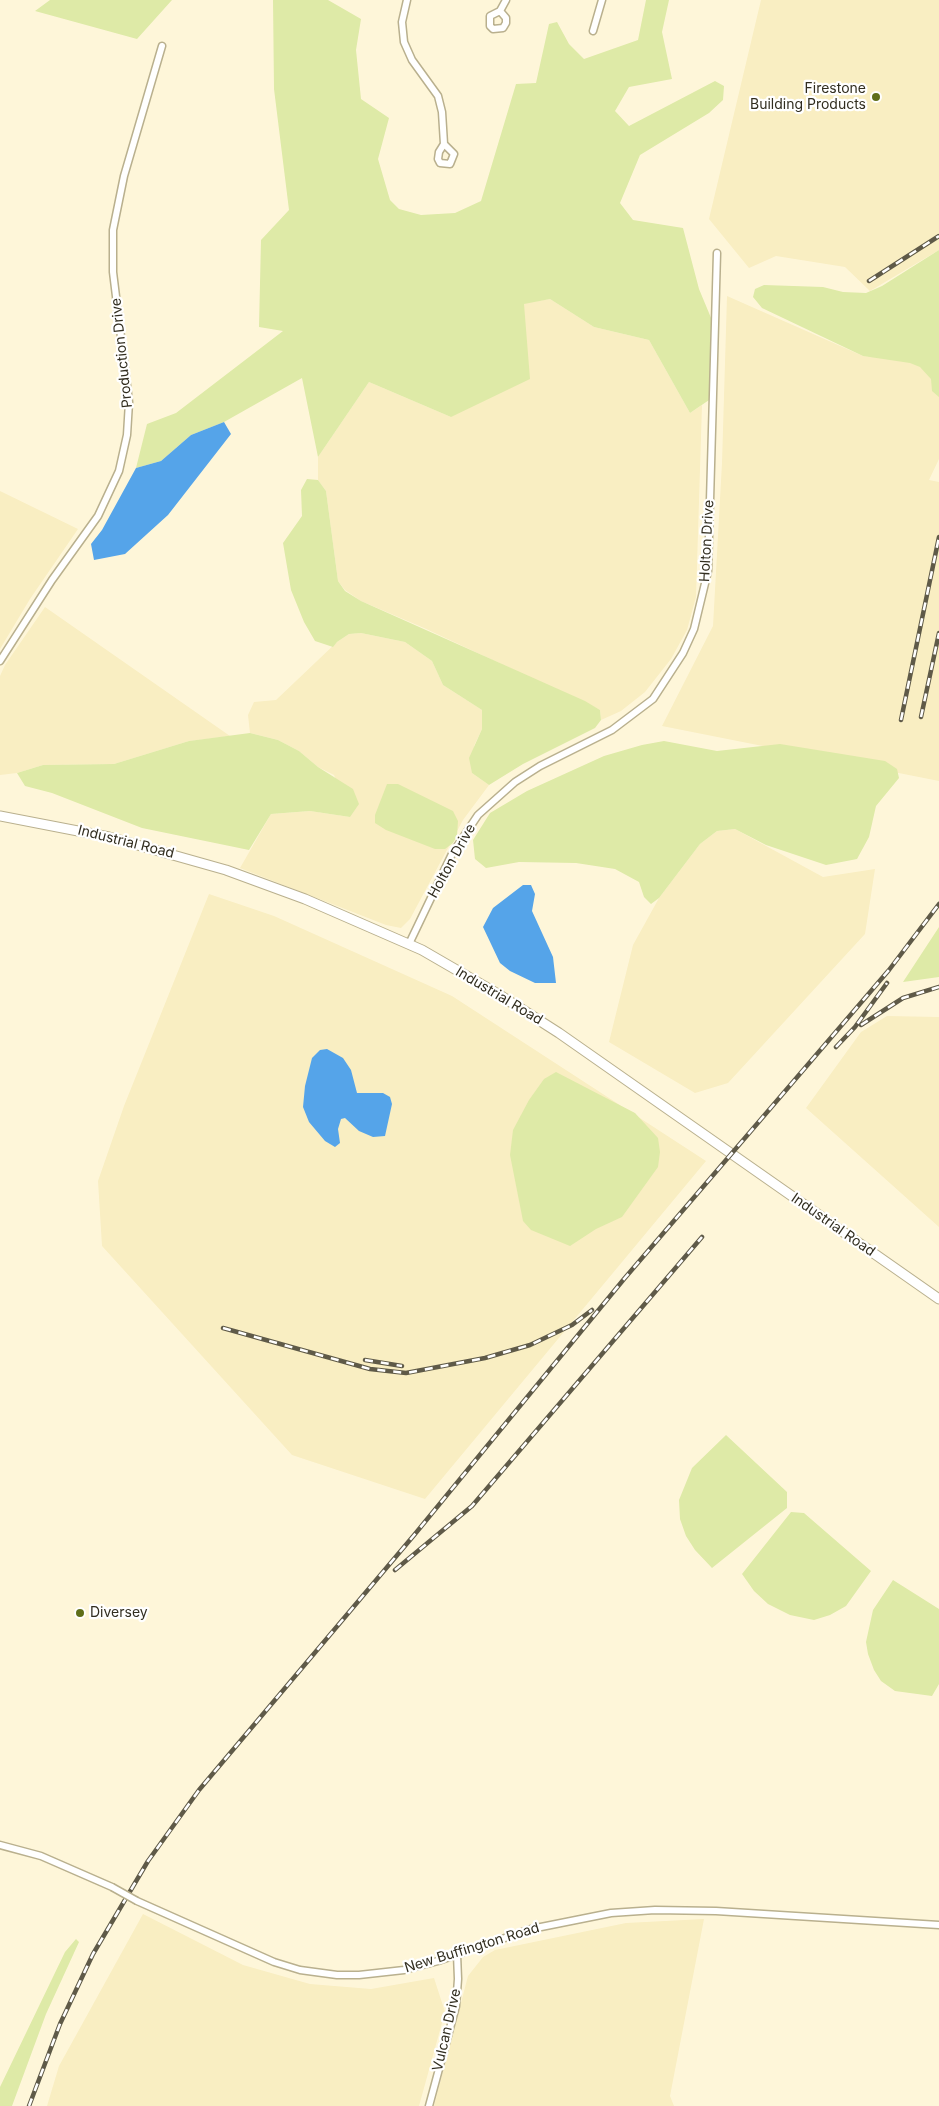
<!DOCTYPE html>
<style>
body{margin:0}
canvas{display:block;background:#fef6d9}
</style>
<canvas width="939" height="2106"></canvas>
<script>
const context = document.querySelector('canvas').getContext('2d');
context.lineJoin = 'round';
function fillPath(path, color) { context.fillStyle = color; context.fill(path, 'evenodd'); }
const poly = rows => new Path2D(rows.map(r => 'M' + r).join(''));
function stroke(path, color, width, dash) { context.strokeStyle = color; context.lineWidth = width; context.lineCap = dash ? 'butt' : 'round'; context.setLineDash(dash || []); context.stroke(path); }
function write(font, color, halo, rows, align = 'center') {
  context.font = font + ' Inter,sans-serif'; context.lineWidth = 4.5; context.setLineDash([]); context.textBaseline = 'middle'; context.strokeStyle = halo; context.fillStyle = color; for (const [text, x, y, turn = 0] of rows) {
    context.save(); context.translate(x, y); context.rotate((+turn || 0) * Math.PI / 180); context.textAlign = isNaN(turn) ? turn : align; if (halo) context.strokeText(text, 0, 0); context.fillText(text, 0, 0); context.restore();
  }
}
fillPath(poly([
 [761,0,939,0,939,250,870,291,845,267,776,256,749,268,709,219],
 [727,296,863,356,939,363,939,459,929,480,939,482,939,781,662,726,713,626,722,463],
 [550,299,594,327,649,340,690,413,702,405,696,597,687,630,671,659,645,692,621,711,601,720,600,710,424,628,361,601,345,590,338,581,326,491,318,480,318,457,369,382,451,417,524,303],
 [0,491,78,529,30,599,0,649],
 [45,607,230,736,189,741,114,764,43,765,17,773,0,775,0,676,5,665],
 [361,633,405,642,432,661,443,685,482,710,482,729,474,746,472,773,489,785,463,820,410,919,401,928,386,925,240,868,271,814,310,811,350,817,334,775,318,767,299,751,278,740,250,733,248,715,254,702,276,700,337,642,349,634],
 [735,829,823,877,875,869,865,934,728,1083,695,1093,609,1042,633,945,659,898,700,844,717,831],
 [209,894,274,916,452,996,706,1161,425,1499,292,1455,102,1246,98,1181,124,1106],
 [887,1016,939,1017,939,1227,806,1108,861,1032],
 [143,1914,243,1965,310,1984,371,1989,434,1978,445,2012,419,2106,47,2106,59,2066],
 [704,1919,670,2096,674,2106,434,2106,468,1976,483,1957,495,1950,626,1923]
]), '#f9eec2');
fillPath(poly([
 [50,0,172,0,137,39,35,11],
 [273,0,328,0,361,19,356,50,361,99,389,118,378,159,390,200,399,209,421,215,455,213,481,201,516,84,536,83,549,24,557,22,569,44,584,59,638,40,646,0,669,0,662,32,672,79,629,87,615,111,629,126,715,81,724,86,723,100,709,113,640,155,620,203,633,220,683,228,699,289,714,325,712,398,690,413,649,340,594,327,550,299,524,304,530,379,451,417,369,382,318,457,302,378,224,422,191,435,161,461,136,468,147,424,176,413,283,331,259,327,261,240,289,210,274,89],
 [939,250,939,397,932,391,931,379,920,367,910,363,863,356,762,308,753,297,755,289,764,285,823,287,843,292,866,293,882,286],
 [307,479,318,480,326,491,338,581,345,591,361,601,585,701,600,710,601,720,595,728,523,764,489,785,472,773,469,758,482,729,482,710,443,685,432,661,405,642,361,633,349,634,337,642,333,647,315,641,304,622,291,590,283,543,302,516,301,490],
 [250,733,278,740,299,751,318,767,353,789,359,804,350,817,310,811,271,814,249,850,142,828,52,793,25,786,17,773,43,765,114,764,189,741],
 [664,741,717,751,780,744,885,761,897,769,899,778,876,806,869,837,857,859,826,865,766,845,735,829,717,831,700,844,659,898,651,904,644,897,639,882,615,869,576,863,519,862,486,868,475,859,473,840,490,813,527,791,604,756,642,745],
 [387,784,398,784,453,811,458,821,457,836,453,843,445,849,435,849,386,830,375,823,375,815],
 [939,926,939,977,903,982,939,927],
 [556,1072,635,1113,658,1138,660,1152,658,1167,622,1217,596,1229,570,1246,531,1230,523,1221,510,1155,513,1130,529,1100,544,1079],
 [726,1435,787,1492,787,1508,712,1568,695,1550,686,1536,680,1519,679,1500,692,1468],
 [791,1512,804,1513,871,1571,846,1606,830,1615,814,1620,790,1615,768,1604,754,1591,742,1574],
 [893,1580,939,1609,939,1684,932,1696,895,1691,881,1681,874,1670,868,1654,866,1642,873,1610],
 [76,1939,79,1942,46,2014,12,2106,0,2106,0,2087,65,1952]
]), '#deeaa7');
fillPath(poly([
 [224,422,231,434,168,515,125,554,94,560,91,544,102,530,136,468,161,461,191,435],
 [523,885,531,885,535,894,532,911,553,957,556,983,535,983,510,971,500,963,483,927,493,908],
 [327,1049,343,1058,351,1070,357,1093,383,1093,390,1097,392,1104,385,1136,373,1137,359,1131,345,1118,341,1119,338,1129,340,1143,335,1147,325,1141,309,1122,303,1107,305,1086,312,1058,320,1050]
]), '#55a4e9');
const street = poly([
 [407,0,402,22,404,42,412,60,438,96,442,112,444,144,439,152,438,159,440,163,450,164,454,154,444,144],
 [500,11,506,18,506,23,503,28,493,29,490,26,490,16,500,11,506,0],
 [593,31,602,0],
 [0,661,52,580,98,516,119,471,127,435,129,402,113,272,113,230,124,176,162,46],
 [409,944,452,854,478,815,515,782,540,766,612,730,653,699,683,653,694,629,708,571,717,253],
 [0,1845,41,1856,112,1887],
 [137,1901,274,1962,300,1970,337,1975,359,1975,404,1970,438,1961,531,1929,611,1913,655,1910,716,1911,939,1925],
 [429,2106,456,2006,458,1979,457,1954]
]);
const secondary = poly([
 [0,816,109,837,226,870,305,899,422,950,498,994,559,1033,939,1299]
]);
stroke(street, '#b9b08e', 9);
stroke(secondary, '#b9b08e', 11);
stroke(street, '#fff', 6);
stroke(secondary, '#fff', 9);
const rail = poly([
 [869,281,939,236],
 [921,717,939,633],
 [901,720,939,537],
 [861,1025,903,998,939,987],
 [836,1047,855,1027,887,983],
 [223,1328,370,1369,406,1373,485,1358,530,1345,572,1325,592,1310],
 [365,1360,402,1366],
 [395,1570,472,1506,702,1237],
 [29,2106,60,2024,93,1954,148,1861,199,1790,415,1534,624,1279,889,970,939,904]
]);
stroke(rail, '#5f5a48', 4.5);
stroke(rail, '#fff', 2.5, [8]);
const streetBridge = poly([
 [112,1887,137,1901]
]);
stroke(streetBridge, '#b9b08e', 9, []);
stroke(streetBridge, '#fff', 6);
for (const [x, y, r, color] of [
 [876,97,5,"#5f6e19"],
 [80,1613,5,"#5f6e19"]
]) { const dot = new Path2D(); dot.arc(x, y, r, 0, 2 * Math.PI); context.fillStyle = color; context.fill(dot); stroke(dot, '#fff', 2); }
write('14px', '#312d1f', '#fff', [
 ["Firestone",866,89],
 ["Building Products",866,105],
 ["Diversey",90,1613,"left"]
], 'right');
write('14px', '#312d1f', '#fff', [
 ["Production Drive",122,353,-96],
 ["Holton Drive",707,541,-87],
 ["Industrial Road",126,842,14],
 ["Holton Drive",452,861,-61],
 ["Industrial Road",499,996,31],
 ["Industrial Road",833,1225,35],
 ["New Buffington Road",472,1948,-17],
 ["Vulcan Drive",447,2030,-77]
]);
</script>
